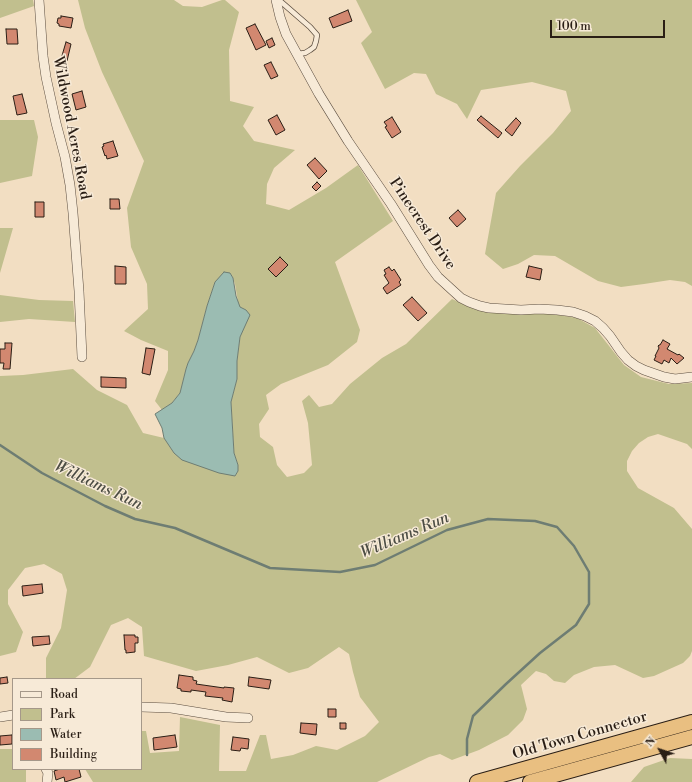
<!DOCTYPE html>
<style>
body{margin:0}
#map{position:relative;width:692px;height:782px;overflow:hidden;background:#f2dec2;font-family:"Libre Bodoni",serif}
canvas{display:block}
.legend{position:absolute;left:12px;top:678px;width:130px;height:92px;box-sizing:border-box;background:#f7ead7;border:1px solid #a59889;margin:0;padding:5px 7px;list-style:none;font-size:12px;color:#2a1e15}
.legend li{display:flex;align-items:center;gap:8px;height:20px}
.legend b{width:20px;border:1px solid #a59889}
.north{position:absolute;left:640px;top:730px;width:40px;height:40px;-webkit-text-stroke:3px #f7ead7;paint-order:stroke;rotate:310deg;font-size:11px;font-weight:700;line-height:16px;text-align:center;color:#2a1e15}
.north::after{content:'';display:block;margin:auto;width:14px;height:18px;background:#2a1e15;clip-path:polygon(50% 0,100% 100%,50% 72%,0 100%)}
.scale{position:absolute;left:550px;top:20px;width:115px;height:18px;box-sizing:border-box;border:2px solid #2a1e15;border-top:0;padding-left:5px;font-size:12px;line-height:14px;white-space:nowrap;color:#2a1e15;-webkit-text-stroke:3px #f7ead7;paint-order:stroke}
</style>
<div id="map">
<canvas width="692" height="782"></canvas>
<ul class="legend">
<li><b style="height:5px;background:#f7ead7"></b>Road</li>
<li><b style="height:11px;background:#c1bf8e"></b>Park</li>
<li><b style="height:11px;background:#9bbcb2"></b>Water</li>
<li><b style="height:11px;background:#d28870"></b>Building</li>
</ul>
<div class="north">N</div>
<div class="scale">100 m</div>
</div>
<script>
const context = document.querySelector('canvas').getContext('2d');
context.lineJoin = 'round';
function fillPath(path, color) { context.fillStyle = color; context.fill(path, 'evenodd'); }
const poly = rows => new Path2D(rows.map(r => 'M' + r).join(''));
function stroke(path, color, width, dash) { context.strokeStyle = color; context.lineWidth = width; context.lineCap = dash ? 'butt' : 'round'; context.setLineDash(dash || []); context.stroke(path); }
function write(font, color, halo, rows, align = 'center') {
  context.font = font + ' "Libre Bodoni",serif'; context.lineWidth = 3; context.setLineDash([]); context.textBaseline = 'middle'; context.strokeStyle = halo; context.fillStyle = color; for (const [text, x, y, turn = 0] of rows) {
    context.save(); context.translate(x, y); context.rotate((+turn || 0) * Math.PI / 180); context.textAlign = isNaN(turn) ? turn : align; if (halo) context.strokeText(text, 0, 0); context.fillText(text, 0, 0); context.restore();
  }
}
fillPath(poly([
 [0,0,33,0,34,6,0,18],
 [78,0,174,0,183,6,202,7,222,0,225,0,239,12,229,50,230,101,254,107,243,126,254,141,295,150,274,168,267,184,266,204,289,210,326,188,358,165,393,221,335,262,360,330,357,342,328,365,281,384,266,395,269,409,259,424,260,437,273,447,277,465,287,477,304,473,312,465,308,423,302,401,309,395,319,407,332,404,350,384,382,358,406,344,452,299,477,310,510,313,553,314,577,318,595,328,624,365,641,377,669,384,692,383,692,449,687,444,658,434,648,437,639,443,632,451,627,461,627,471,638,488,674,508,692,529,692,651,690,656,683,663,654,676,643,678,615,665,594,667,574,675,565,683,554,681,546,674,536,671,521,685,527,709,523,720,508,735,479,750,452,760,440,754,429,757,377,782,93,782,85,769,141,769,141,731,146,731,150,753,179,751,180,717,220,725,219,771,246,771,260,735,266,735,271,759,293,755,316,746,337,750,365,736,379,722,360,697,353,672,349,654,339,647,308,668,289,673,257,657,228,665,196,671,144,656,142,627,128,618,111,625,90,667,74,679,46,679,46,658,61,628,67,590,62,574,44,564,25,568,8,590,8,604,23,632,16,652,0,656,0,376,23,375,73,369,97,390,127,405,143,433,164,438,174,453,235,476,238,471,238,465,234,453,231,402,237,379,237,361,240,337,246,310,240,308,238,302,235,284,233,278,230,273,215,282,207,306,198,340,194,351,188,363,186,369,180,393,172,403,162,410,155,401,168,370,168,351,141,340,124,331,148,309,147,284,131,247,127,208,144,161,102,72,85,28],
 [356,0,692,0,692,286,685,282,670,280,644,284,621,287,598,281,555,256,534,255,518,264,503,269,485,254,496,193,520,166,553,133,571,111,566,91,532,82,481,90,467,119,457,104,436,94,426,74,414,73,385,89,361,43,372,32],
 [0,120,34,120,38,137,32,176,0,183],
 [0,228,13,228,0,273],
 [0,295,39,300,73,301,75,322,29,319,0,322],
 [0,749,13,749,13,769,26,769,26,782,0,782],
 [670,758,692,759,692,782,631,782,644,767]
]), '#c1bf8e');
const water = poly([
 [224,272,230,273,233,278,236,296,240,307,246,310,250,315,240,337,237,361,237,379,231,402,234,453,238,465,238,471,235,476,219,473,182,460,174,453,164,438,162,428,155,414,172,403,180,393,186,369,188,363,194,351,198,340,207,306,215,282,224,272]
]);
fillPath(water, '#9bbcb2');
stroke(water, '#6e7d73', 1);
stroke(poly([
 [0,445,42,473,105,506,135,519,175,528,270,568,340,572,375,565,447,530,488,519,535,521,557,527,574,546,589,572,589,604,576,625,540,653,506,684,473,716,467,739,467,755]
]), '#6e7d73', 2.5);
const building = poly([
 [348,10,352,21,333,28,329,18,348,10],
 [61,16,73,18,71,28,59,26,59,24,57,23,58,18,61,18,61,16],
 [255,24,266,45,256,50,246,28,255,24],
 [6,29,17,29,18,44,7,44,6,29],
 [272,38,275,45,269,48,266,41,272,38],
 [66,42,71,44,67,61,61,59,66,42],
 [271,62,278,76,271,79,264,65,271,62],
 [82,91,86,107,76,110,72,94,82,91],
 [22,94,27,113,17,115,13,96,22,94],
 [277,115,285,130,276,135,268,120,277,115],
 [481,116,502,133,498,138,477,120,481,116],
 [392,117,401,132,392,138,385,127,387,126,384,122,392,117],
 [516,118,521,123,512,136,505,130,516,118],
 [113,141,118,156,107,159,106,155,105,156,102,147,104,146,103,144,113,141],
 [315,158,327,171,319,179,307,165,315,158],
 [317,182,321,186,316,191,312,187,317,182],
 [110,199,119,199,120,209,110,209,110,199],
 [35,202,44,202,44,217,35,217,35,202],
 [458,210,466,219,457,227,449,218,458,210],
 [280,257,288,265,276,277,268,269,280,257],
 [115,266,126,267,126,284,115,284,115,266],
 [529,266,542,269,540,280,526,277,529,266],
 [389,267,392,271,394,269,401,280,399,282,401,285,387,294,383,288,389,283,384,275,386,274,384,270,389,267],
 [412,297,427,313,418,321,403,305,412,297],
 [663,340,670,344,667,349,678,355,679,354,684,358,677,364,671,358,669,363,664,360,662,364,654,360,656,356,655,356,659,348,658,346,659,345,660,345,663,340],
 [5,343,12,343,10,369,3,369,4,363,0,363,0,349,5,349,5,343],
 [146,348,155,349,150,375,142,373,146,348],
 [101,377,126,378,126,388,101,387,101,377],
 [42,584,43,593,23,596,22,586,42,584],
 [124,635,135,635,135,637,138,637,138,643,135,643,135,652,126,653,126,650,125,650,124,635],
 [49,636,50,644,33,646,32,637,49,636],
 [179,675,193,677,193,680,197,681,196,684,224,688,224,687,234,688,232,702,222,700,223,698,205,696,206,692,191,690,191,692,181,691,181,689,177,688,179,675],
 [7,677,8,683,0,684,0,678,7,677],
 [249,677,271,680,269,689,248,686,249,677],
 [328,709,336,709,336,717,328,717,328,709],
 [301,723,317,724,316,735,300,733,301,723],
 [340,723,346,723,346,729,340,729,340,723],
 [12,735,12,744,0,745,0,736,12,735],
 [175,735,177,747,154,750,153,738,175,735],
 [233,737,249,739,248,749,241,748,240,751,231,750,233,737],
 [60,769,79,769,81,777,65,782,64,777,56,780,54,771,60,769]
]);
fillPath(building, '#d28870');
stroke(building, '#2a1e15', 1);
const service = poly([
 [279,0,310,27,317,35,316,41,314,47,310,50,305,53,297,54]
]);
const minor = poly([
 [39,0,43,56,46,77,56,123,65,157,70,185,73,213,79,291,82,357],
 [276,0,280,17,286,34,319,94,348,141,391,204,429,265,438,277,450,288,461,298,469,302,480,306,489,308,521,310,539,309,557,310,573,312,585,316,595,321,603,328,610,336,621,352,628,360,636,366,644,370,664,377,675,379,692,377],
 [141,707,171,708,226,717,248,718],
 [0,717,13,715],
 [46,769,48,773,47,782]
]);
const trunk = poly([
 [477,782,692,722],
 [530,782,692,737]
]);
stroke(service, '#5c4e40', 6);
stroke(minor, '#5c4e40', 10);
stroke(trunk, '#2a1e15', 16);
stroke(service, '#f7ead7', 4.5);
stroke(minor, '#f7ead7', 9);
stroke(trunk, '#e9bf81', 14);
write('15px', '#2a1e15', '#f7ead7', [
 ["Wildwood Acres Road",71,128,79],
 ["Pinecrest Drive",422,224,56],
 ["Old Town Connector",580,736,-16]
]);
write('italic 16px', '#4c4d44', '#f7ead7', [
 ["Williams Run",98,486,25],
 ["Williams Run",405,536,-23]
]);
</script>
